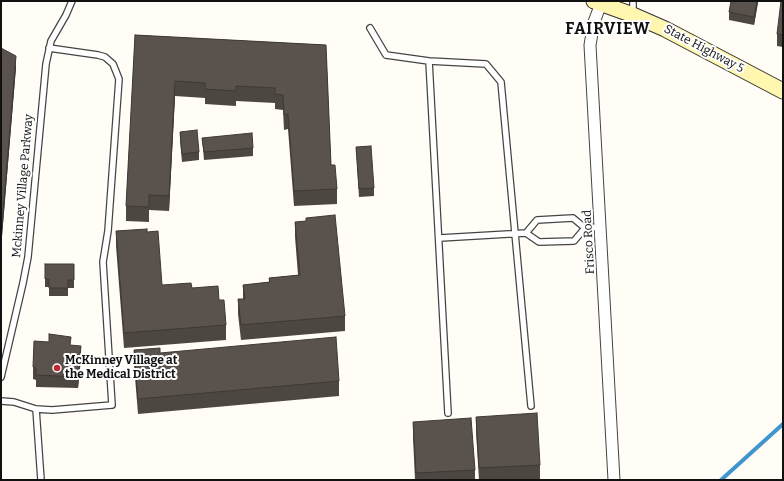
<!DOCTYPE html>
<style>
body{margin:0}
#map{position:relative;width:784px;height:481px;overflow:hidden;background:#fffdf5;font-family:Bitter,serif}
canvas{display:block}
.frame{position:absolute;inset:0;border:2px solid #111;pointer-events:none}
</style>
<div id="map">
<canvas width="784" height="481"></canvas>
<div class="frame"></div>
</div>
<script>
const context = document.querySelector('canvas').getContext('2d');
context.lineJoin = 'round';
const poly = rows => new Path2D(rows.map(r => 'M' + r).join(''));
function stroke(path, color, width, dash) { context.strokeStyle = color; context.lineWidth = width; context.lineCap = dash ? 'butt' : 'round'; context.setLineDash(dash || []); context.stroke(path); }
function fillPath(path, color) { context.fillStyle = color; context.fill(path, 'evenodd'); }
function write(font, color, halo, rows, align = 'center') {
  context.font = font + ' Bitter,serif'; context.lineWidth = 4; context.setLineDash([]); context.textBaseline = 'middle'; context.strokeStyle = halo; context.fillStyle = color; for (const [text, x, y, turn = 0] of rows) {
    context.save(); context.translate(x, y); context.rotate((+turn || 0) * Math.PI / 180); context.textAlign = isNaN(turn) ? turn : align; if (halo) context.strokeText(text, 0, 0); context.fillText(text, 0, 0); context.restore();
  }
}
stroke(poly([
 [721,480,783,424]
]), '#3f96cf', 4);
const service = poly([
 [633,14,633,1],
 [370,28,386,55,429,61,486,64,501,82,531,406],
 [429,61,448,413],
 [526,233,537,220,573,218,585,228],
 [440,238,526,233,539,242,574,241,585,228,600,227],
 [1,377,23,283,28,257,46,64,51,41,66,15,72,1],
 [1,401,14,402,36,409,41,480],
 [36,409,52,410,112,405,103,262,108,231,119,79,113,64,105,57,98,55,49,48]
]);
const minor = poly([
 [602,1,594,22,590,45,614,480]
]);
const secondary = poly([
 [594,1,633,15,665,29,783,91]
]);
stroke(service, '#444', 8);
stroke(minor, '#444', 13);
stroke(secondary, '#333', 17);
stroke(service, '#fff', 5.5);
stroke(minor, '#fff', 11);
stroke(secondary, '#fff6b0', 15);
fillPath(poly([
 [758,1,754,25,729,20,729,12],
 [783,1,783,47,777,46,777,34],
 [135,35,326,45,331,165,337,189,337,204,294,206,288,129,284,130,283,110,275,109,275,103,236,101,236,106,205,104,205,98,175,96,169,211,149,210,149,222,126,221,126,206],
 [1,48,16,67,2,236,1,236],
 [180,132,199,152,199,160,182,162,180,140],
 [202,138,253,148,253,156,204,160],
 [356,147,374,188,374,196,359,197],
 [295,222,345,316,345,331,241,340,238,314,238,299,243,299,243,285,269,282,269,278,298,275,295,237],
 [116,231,162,285,192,288,219,300,226,325,226,340,124,348,116,246],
 [45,264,74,264,74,288,68,288,68,296,49,296,49,287,45,287],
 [71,345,81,358,78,388,36,387,36,380,33,379,33,367],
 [134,350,160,353,339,381,339,396,138,414,134,365],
 [476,417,540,465,540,480,479,480,476,432],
 [413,422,475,470,475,480,415,480,413,437]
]), '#4d4742');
fillPath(poly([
 [757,1,758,1,758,3,754,25,754,17],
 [16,56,16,67,2,236,2,224],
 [175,81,175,96,169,211,169,196],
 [81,346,81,358,78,388,78,377]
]), '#3f3936');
const building = poly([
 [731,1,757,1,754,17,729,12,731,1],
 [781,1,783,1,783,35,777,34,781,1],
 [135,35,326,45,331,165,335,165,337,189,294,191,288,114,284,115,283,95,275,94,275,88,236,86,236,91,205,89,205,83,175,81,169,196,149,195,149,207,126,206,135,35],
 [1,48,16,56,2,224,1,224,1,48],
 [197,130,199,152,182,154,180,132,197,130],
 [252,133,253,148,204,152,202,138,252,133],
 [371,146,374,188,359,189,356,147,371,146],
 [335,215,345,316,241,325,238,299,245,299,243,285,270,282,269,278,300,275,295,222,306,221,306,218,335,215],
 [147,229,147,232,158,231,162,285,191,283,192,288,218,286,219,300,224,300,226,325,124,333,116,231,147,229],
 [45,264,74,264,74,280,68,280,68,288,49,288,49,279,45,279,45,264],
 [49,334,71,337,70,345,81,346,78,377,36,375,36,368,33,367,34,341,49,342,49,334],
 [336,337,339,381,138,399,134,350,160,348,160,353,336,337],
 [537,413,540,465,479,468,476,417,537,413],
 [471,418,475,470,416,473,413,422,471,418]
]);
fillPath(building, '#5a524d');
stroke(building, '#3f3936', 1);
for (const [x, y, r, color] of [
 [57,368,4,"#c4262e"]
]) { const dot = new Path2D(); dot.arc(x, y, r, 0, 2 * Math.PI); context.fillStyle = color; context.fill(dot); stroke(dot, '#fff', 1.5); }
write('12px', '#111', '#fff', [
 ["State Highway 5",704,49,28],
 ["Mckinney Village Parkway",23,186,-85],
 ["Frisco Road",589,242,-93]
]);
write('bold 12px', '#111', '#fff', [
 ["McKinney Village at",65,361],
 ["the Medical District",65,375]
], 'left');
context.letterSpacing = '1px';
write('bold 16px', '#111', '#fff', [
 ["FAIRVIEW",608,30]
]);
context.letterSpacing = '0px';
</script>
